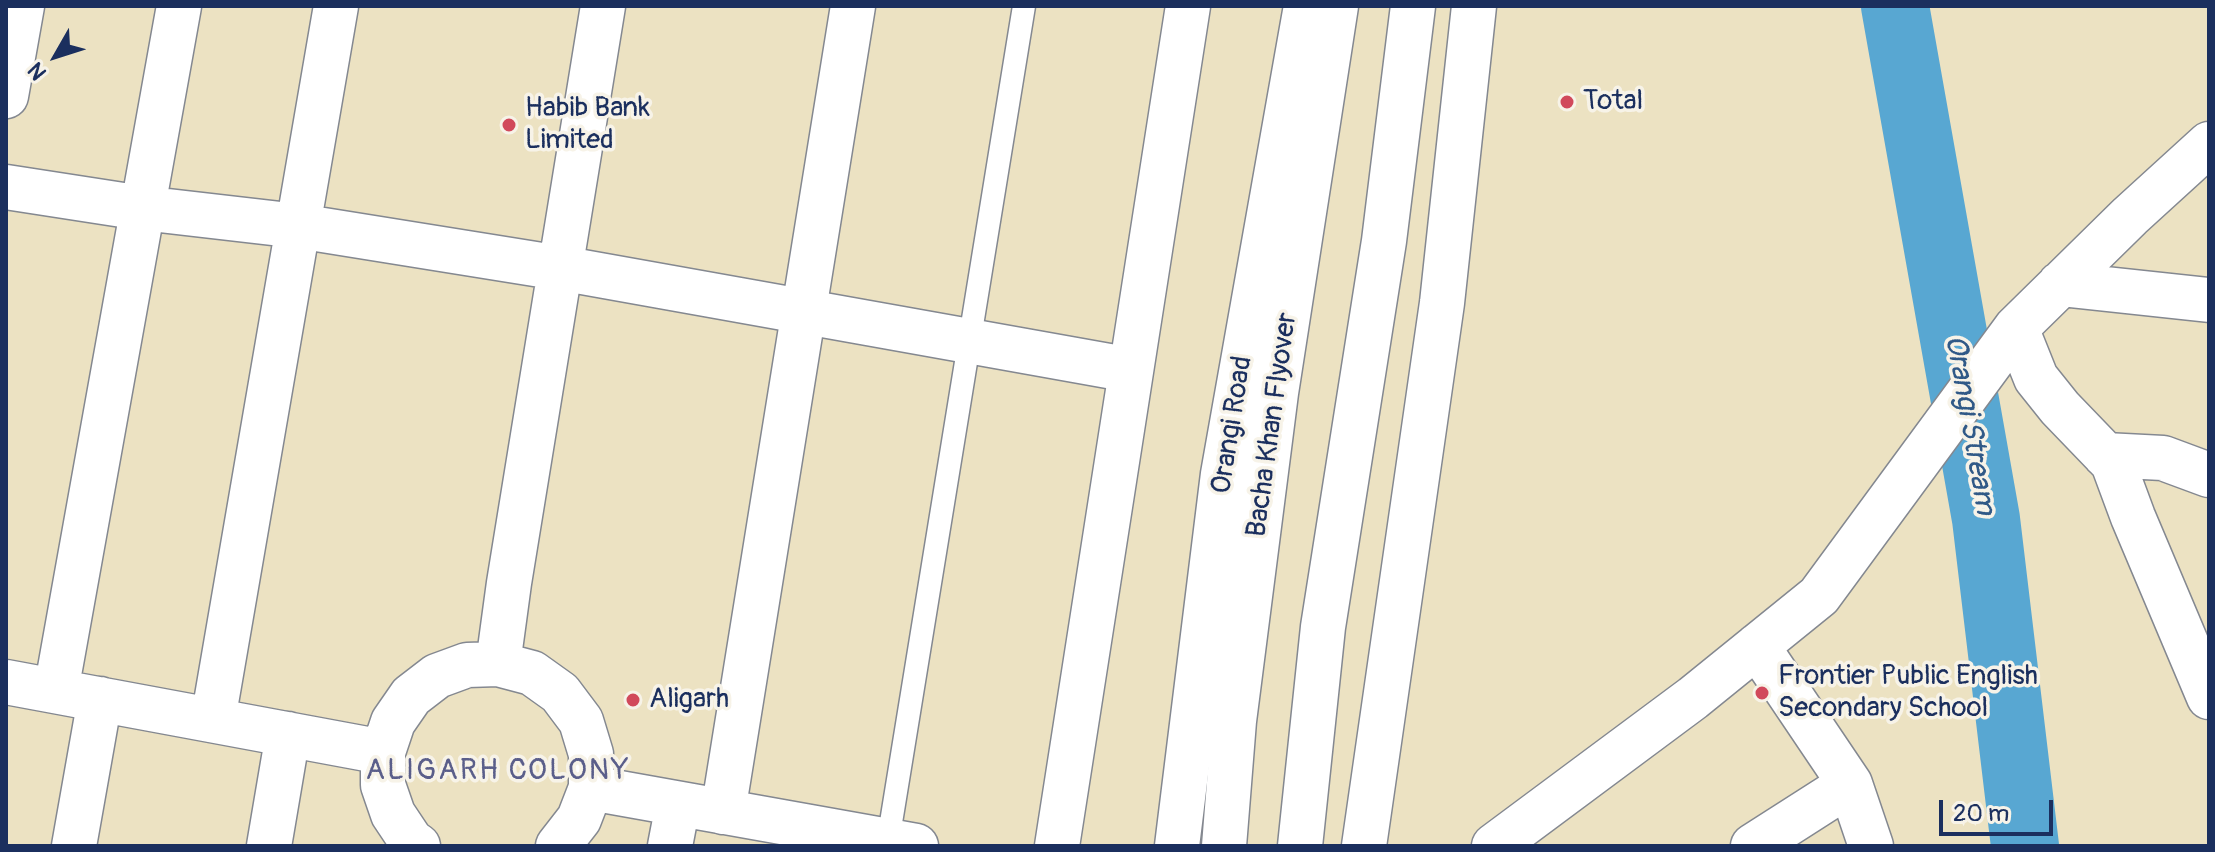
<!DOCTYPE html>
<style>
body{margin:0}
#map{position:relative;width:2215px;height:852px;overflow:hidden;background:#ece2c2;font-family:Pangolin,sans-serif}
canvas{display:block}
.frame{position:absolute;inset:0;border:8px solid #1b2f5e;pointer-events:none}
.north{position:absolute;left:16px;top:16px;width:80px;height:80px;-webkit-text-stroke:6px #f7f3e8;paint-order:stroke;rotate:231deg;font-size:22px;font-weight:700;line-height:32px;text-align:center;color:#1b2f5e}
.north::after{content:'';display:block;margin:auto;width:28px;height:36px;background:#1b2f5e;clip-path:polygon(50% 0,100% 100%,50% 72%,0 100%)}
.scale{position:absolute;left:1939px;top:800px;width:114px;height:36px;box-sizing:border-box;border:4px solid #1b2f5e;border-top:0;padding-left:10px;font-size:24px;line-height:28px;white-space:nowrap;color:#1b2f5e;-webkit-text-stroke:6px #f7f3e8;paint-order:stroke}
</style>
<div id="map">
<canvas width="2215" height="852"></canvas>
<div class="frame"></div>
<div class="north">N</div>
<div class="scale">20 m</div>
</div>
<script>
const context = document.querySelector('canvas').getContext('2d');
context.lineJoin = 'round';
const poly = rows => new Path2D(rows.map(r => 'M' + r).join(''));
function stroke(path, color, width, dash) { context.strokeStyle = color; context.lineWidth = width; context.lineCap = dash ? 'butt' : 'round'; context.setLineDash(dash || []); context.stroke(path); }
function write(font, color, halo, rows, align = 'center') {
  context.font = font + ' Pangolin,sans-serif'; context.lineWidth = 7; context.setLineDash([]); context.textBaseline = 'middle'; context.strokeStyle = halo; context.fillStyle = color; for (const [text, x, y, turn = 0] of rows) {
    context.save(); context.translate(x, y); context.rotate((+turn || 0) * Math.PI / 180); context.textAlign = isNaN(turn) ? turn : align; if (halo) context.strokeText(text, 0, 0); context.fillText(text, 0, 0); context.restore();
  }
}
stroke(poly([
 [1895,6,1986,519,2025,846]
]), '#58a7d2', 68);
const service = poly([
 [888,841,1024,6]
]);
const minor = poly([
 [6,96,22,6],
 [6,187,142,208,298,226,560,268,1131,370],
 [2060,284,2209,300],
 [2016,328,2036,378,2060,408,2113,463,2133,517,2209,697],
 [2105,455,2163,458,2209,475],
 [1757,646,1850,784,1871,846],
 [498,664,509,583,603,6],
 [6,682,383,752],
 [56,691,179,6],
 [213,720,336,6],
 [591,788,916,846],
 [723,812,853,6],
 [74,846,100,699],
 [269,846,288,734],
 [418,846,411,841,393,814,383,785,383,752,393,722,411,696,437,676,467,665,498,664,532,673,560,693,581,721,591,754,591,788,579,819,558,846],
 [670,846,678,804],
 [1057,846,1188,6],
 [1494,846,1693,698,1819,596,2016,328,2130,216,2209,144],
 [1753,846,1850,784]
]);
const tertiary = poly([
 [1177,846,1223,474,1306,6],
 [1364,846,1442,303,1474,6]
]);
const primary = poly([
 [1224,846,1234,721,1276,393,1336,6],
 [1300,846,1323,627,1384,241,1413,6]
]);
stroke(service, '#848890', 25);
stroke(minor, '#848890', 47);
stroke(tertiary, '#848890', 47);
stroke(primary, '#848890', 47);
stroke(service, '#fff', 22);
stroke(minor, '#fff', 44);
stroke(tertiary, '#fff', 44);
stroke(primary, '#fff', 44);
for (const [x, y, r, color] of [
 [1567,102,8,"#d1495b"],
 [509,125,8,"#d1495b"],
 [1762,693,8,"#d1495b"],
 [633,700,8,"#d1495b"]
]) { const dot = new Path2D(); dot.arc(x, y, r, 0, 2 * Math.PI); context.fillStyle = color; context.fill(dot); stroke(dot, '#f7f3e8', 3); }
write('28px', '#1b2f5e', '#f7f3e8', [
 ["Total",1583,102],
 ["Habib Bank",525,109],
 ["Limited",525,141],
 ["Frontier Public English",1778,677],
 ["Secondary School",1778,709],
 ["Aligarh",649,700]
], 'left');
write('28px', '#1b2f5e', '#f7f3e8', [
 ["Orangi Road",1233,425,-81],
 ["Bacha Khan Flyover",1273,425,-82]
]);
write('italic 30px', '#305987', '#f7f3e8', [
 ["Orangi Stream",1969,425,80]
]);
context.letterSpacing = '2px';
write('30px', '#5a5e8a', '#f7f3e8', [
 ["ALIGARH COLONY",498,771]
]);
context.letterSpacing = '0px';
</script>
